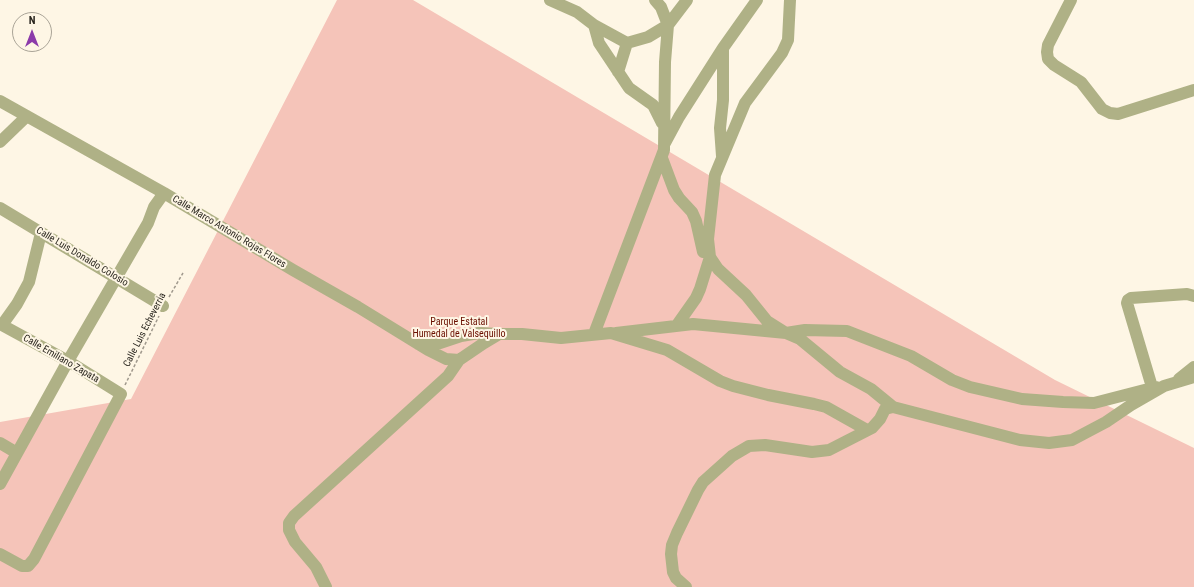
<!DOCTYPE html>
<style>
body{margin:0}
#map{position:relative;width:1194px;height:587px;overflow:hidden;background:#fef6e5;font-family:"Roboto Condensed",sans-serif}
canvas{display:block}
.north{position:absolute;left:12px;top:12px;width:40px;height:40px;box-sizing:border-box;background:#fef6e5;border:1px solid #a9a396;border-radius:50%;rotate:0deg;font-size:11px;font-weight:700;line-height:16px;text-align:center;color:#2a261f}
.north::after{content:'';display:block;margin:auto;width:14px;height:18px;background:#8c3baa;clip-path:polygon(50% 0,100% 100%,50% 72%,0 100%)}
</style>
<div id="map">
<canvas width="1194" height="587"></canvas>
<div class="north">N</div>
</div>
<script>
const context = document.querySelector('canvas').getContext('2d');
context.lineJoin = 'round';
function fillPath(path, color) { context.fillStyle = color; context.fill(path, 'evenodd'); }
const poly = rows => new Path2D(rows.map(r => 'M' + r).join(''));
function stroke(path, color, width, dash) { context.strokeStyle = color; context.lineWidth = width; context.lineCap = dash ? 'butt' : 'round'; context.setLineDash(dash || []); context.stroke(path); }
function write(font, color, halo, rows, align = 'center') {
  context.font = font + ' "Roboto Condensed",sans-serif'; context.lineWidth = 4; context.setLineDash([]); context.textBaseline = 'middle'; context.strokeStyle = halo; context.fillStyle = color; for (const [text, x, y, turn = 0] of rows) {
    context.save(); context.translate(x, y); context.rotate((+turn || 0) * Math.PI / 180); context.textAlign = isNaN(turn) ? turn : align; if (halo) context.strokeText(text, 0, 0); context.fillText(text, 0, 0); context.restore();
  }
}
fillPath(poly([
 [337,0,413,0,1055,380,1194,448,1194,587,0,587,0,422,131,399]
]), '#f5c4b9');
stroke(poly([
 [169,297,183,273],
 [125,385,159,316]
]), '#a0998d', 1.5, [3, 2]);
stroke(poly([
 [550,0,577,12,594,25,627,43,648,37,668,25,687,0],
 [790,0,788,40,782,53,745,103,715,175,708,239,710,257,718,269,746,295,767,321,786,333,800,339,840,372,871,389,893,407],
 [1071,0,1048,45,1047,52,1048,59,1054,65,1081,82,1102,109,1110,113,1118,114,1194,90],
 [594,25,599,43,629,88,653,105,662,123],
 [618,72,627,43],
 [0,101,164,193,293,270,358,307,428,350,446,359,459,360],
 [0,142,27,116],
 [665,143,679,117,723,48,757,0],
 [722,156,720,128,723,100,723,48],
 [662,158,674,190,679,198,692,212,696,221,703,252],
 [0,208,163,306],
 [0,324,68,361,121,394,34,559,28,566,22,566,0,554],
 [2,325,17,304,29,282,41,233],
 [677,325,696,298,700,289,710,257],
 [616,333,693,324,786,333,805,330,847,331,911,356,952,380,970,387,1022,399,1063,402,1094,403,1156,387],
 [594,334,664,150,665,62,668,25,661,7,655,0],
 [418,344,429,345,440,343,461,336,479,333,499,334],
 [1179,379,1194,367],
 [1152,387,1127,303,1128,300,1131,298,1187,294,1194,296],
 [0,443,17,453],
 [0,484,68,361,148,223,154,207,164,193],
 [326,587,316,567,295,542,289,530,289,523,294,516,448,376,459,360,484,343,499,334,522,334,561,338,611,333,667,350,720,381,733,386,768,395,814,404,826,407,867,430],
 [686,587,676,578,673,572,671,554,672,545,677,533,698,490,703,482,732,456,749,446,765,445,812,452,829,450,872,428,880,419,885,409,893,407,1020,440,1049,443,1072,440,1106,422,1131,405,1164,386,1194,377]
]), '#afb186', 12);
write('10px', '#2a261f', '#fef6e5', [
 ["Calle Marco Antonio Rojas Flores",229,232,31],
 ["Calle Luis Donaldo Colosio",82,257,31],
 ["Calle Luis Echeverria",145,330,-63],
 ["Calle Emiliano Zapata",61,359,30]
]);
write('10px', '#6a0f00', '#fef6e5', [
 ["Parque Estatal",459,322],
 ["Humedal de Valsequillo",459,334]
]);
</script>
